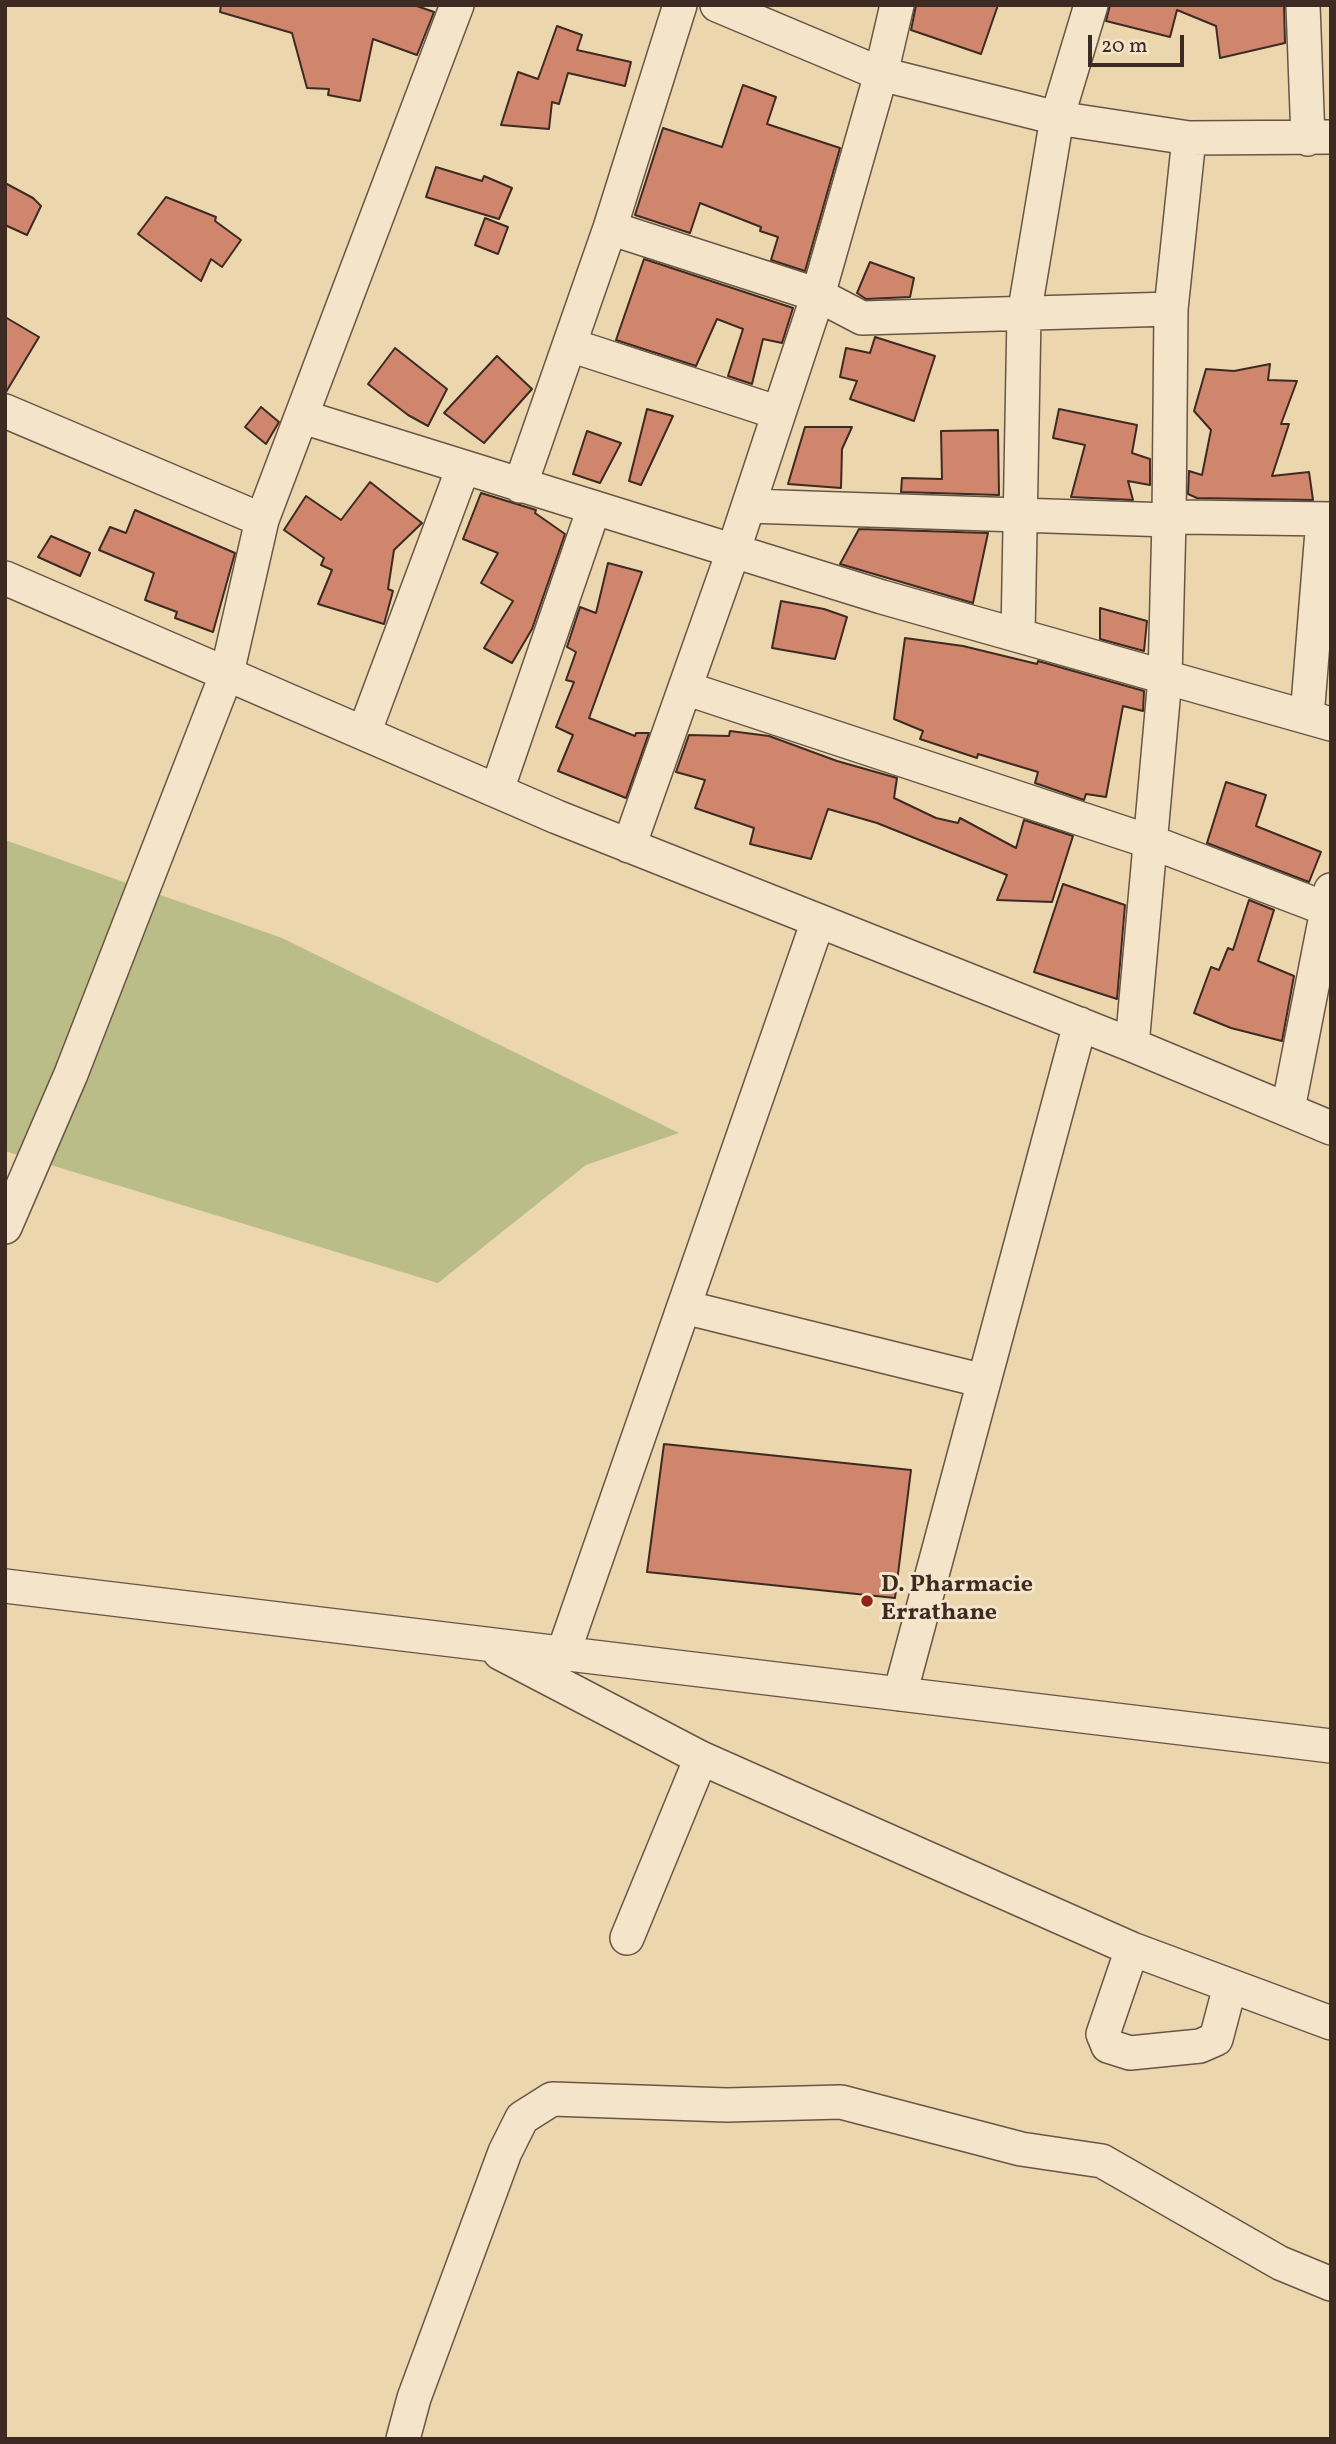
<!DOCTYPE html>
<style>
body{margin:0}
#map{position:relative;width:1336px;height:2444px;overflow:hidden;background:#ecd6ad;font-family:Vollkorn,serif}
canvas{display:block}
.frame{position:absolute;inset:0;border:7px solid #3d2a22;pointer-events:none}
.scale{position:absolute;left:1088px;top:35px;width:96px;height:32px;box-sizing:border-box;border:4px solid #3d2a22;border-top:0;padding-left:9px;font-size:21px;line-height:24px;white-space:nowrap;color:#3d2a22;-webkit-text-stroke:5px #f3e4ca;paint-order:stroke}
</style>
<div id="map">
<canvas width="1336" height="2444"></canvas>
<div class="frame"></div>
<div class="scale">20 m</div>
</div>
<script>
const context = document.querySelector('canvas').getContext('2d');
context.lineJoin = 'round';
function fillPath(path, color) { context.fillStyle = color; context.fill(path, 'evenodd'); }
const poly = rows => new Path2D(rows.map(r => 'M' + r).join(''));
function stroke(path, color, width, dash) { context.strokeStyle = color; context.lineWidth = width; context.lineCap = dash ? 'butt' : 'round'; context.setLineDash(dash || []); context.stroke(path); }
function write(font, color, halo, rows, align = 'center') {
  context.font = font + ' Vollkorn,serif'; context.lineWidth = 6; context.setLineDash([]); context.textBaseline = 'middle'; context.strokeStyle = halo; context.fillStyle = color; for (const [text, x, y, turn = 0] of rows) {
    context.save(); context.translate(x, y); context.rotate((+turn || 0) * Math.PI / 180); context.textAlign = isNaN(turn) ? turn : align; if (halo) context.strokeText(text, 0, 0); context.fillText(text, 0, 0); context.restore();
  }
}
fillPath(poly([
 [5,840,282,938,679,1133,586,1165,438,1283,5,1151]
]), '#babd88');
const building = poly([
 [221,5,414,5,434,12,417,55,373,39,360,101,328,95,329,89,307,88,292,33,220,12,221,5],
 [916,5,998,5,981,54,911,30,916,5],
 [1110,5,1284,5,1285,43,1220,58,1216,26,1177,10,1170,37,1106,21,1110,5],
 [557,26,582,35,577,50,631,62,625,86,568,73,559,104,552,102,549,129,501,125,518,72,538,79,557,26],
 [743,85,776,97,767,124,840,148,805,271,771,260,778,237,760,231,761,227,700,203,690,233,635,215,663,128,722,147,743,85],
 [436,167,482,181,484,176,512,188,499,219,426,197,436,167],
 [5,183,33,198,41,206,27,235,5,225,5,183],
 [166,197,216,217,215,221,241,240,222,267,211,259,201,281,138,234,166,197],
 [485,218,508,227,498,254,475,245,485,218],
 [644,259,793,308,782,343,763,339,752,384,728,376,743,329,717,319,696,366,616,340,644,259],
 [870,262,914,278,910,297,866,299,857,293,870,262],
 [5,317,39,337,6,392,5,392,5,317],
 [875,337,935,356,914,421,850,399,857,381,840,377,846,348,870,353,875,337],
 [395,348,447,389,428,426,408,415,368,384,395,348],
 [497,356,532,389,484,443,444,413,497,356],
 [1270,364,1268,380,1297,381,1281,424,1289,424,1272,476,1309,472,1313,500,1197,498,1188,494,1189,471,1202,475,1211,430,1194,411,1206,369,1234,371,1270,364],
 [261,407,279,422,266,444,245,427,261,407],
 [647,409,673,416,641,485,629,481,647,409],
 [1059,409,1137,425,1132,453,1150,459,1150,485,1128,481,1133,500,1071,497,1085,445,1053,438,1059,409],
 [805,427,852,427,842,449,841,488,788,484,805,427],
 [998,430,999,495,901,492,902,478,942,479,941,431,998,430],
 [587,431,621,443,600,483,573,474,587,431],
 [370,482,422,523,394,550,388,589,393,591,384,624,318,604,332,570,321,565,324,558,284,530,306,496,341,520,370,482],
 [481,493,536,510,535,513,565,534,532,629,512,663,484,648,513,601,481,583,498,553,463,539,481,493],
 [135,510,235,553,213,632,175,618,177,612,145,600,154,573,99,550,110,527,126,533,135,510],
 [859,529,988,533,973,603,840,564,859,529],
 [51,536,90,553,80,576,38,557,51,536],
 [608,563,642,572,589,718,635,736,636,733,649,733,626,798,558,771,573,735,556,727,574,682,566,680,576,652,567,647,580,607,596,613,608,563],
 [781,601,824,609,847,617,835,659,772,648,781,601],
 [1100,608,1147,621,1144,651,1100,639,1100,608],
 [905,638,963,646,1037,664,1038,661,1144,691,1143,711,1123,706,1106,797,1086,794,1084,800,1035,783,1038,772,978,754,977,758,920,739,923,731,894,719,905,638],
 [730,731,769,736,837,761,897,778,894,798,936,818,958,823,960,818,1016,848,1024,820,1073,836,1052,902,997,900,1007,875,877,823,828,809,811,859,750,844,754,828,695,808,705,780,676,772,689,735,729,736,730,731],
 [1226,782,1266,795,1256,826,1321,852,1309,882,1207,843,1226,782],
 [1063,884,1125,905,1117,999,1034,972,1063,884],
 [1249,900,1274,910,1258,961,1294,976,1282,1041,1231,1028,1194,1013,1211,967,1219,970,1228,948,1233,950,1249,900],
 [664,1444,911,1470,895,1598,647,1572,664,1444]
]);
fillPath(building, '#cf866c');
stroke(building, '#3d2a22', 2);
const minor = poly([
 [717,5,881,74,1057,118,1189,138,1331,137],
 [1303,5,1308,139],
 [610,228,818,295,862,318,1171,309],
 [570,345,779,413],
 [5,411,262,520],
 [303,417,882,597,1331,724],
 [520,486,610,228,680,5],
 [749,506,1169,520,1171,309,1189,138],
 [5,578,557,817,1132,1045,1331,1128],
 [1018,635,1024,315,1057,118,1091,5],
 [685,688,1151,842,1327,909],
 [1307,717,1323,519],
 [364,733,463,468],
 [497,790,594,508],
 [629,846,733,552,818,295,881,74,897,5],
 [1132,1045,1165,678,1169,520,1184,517,1331,519],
 [1288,1109,1331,890],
 [5,1227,71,1074,227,673,262,520,457,5],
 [684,1307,984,1381],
 [5,1586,1331,1746],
 [500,1653,701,1758,1132,1949,1331,2023],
 [563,1654,818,921],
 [900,1694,1080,1024],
 [627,1938,701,1758],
 [1132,1949,1103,2034,1108,2046,1130,2053,1200,2046,1216,2039,1230,1986],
 [403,2439,414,2398,505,2152,522,2118,552,2099,727,2105,841,2102,1021,2149,1102,2161,1280,2263,1331,2284]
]);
stroke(minor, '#695545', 36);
stroke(minor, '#f3e4ca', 33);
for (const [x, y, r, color] of [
 [867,1601,7,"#8f2418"]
]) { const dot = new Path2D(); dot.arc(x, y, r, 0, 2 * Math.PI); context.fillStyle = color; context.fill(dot); stroke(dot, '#f3e4ca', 2.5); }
write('bold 24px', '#3d2a22', '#f3e4ca', [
 ["D. Pharmacie",881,1587],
 ["Errathane",881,1615]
], 'left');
</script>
